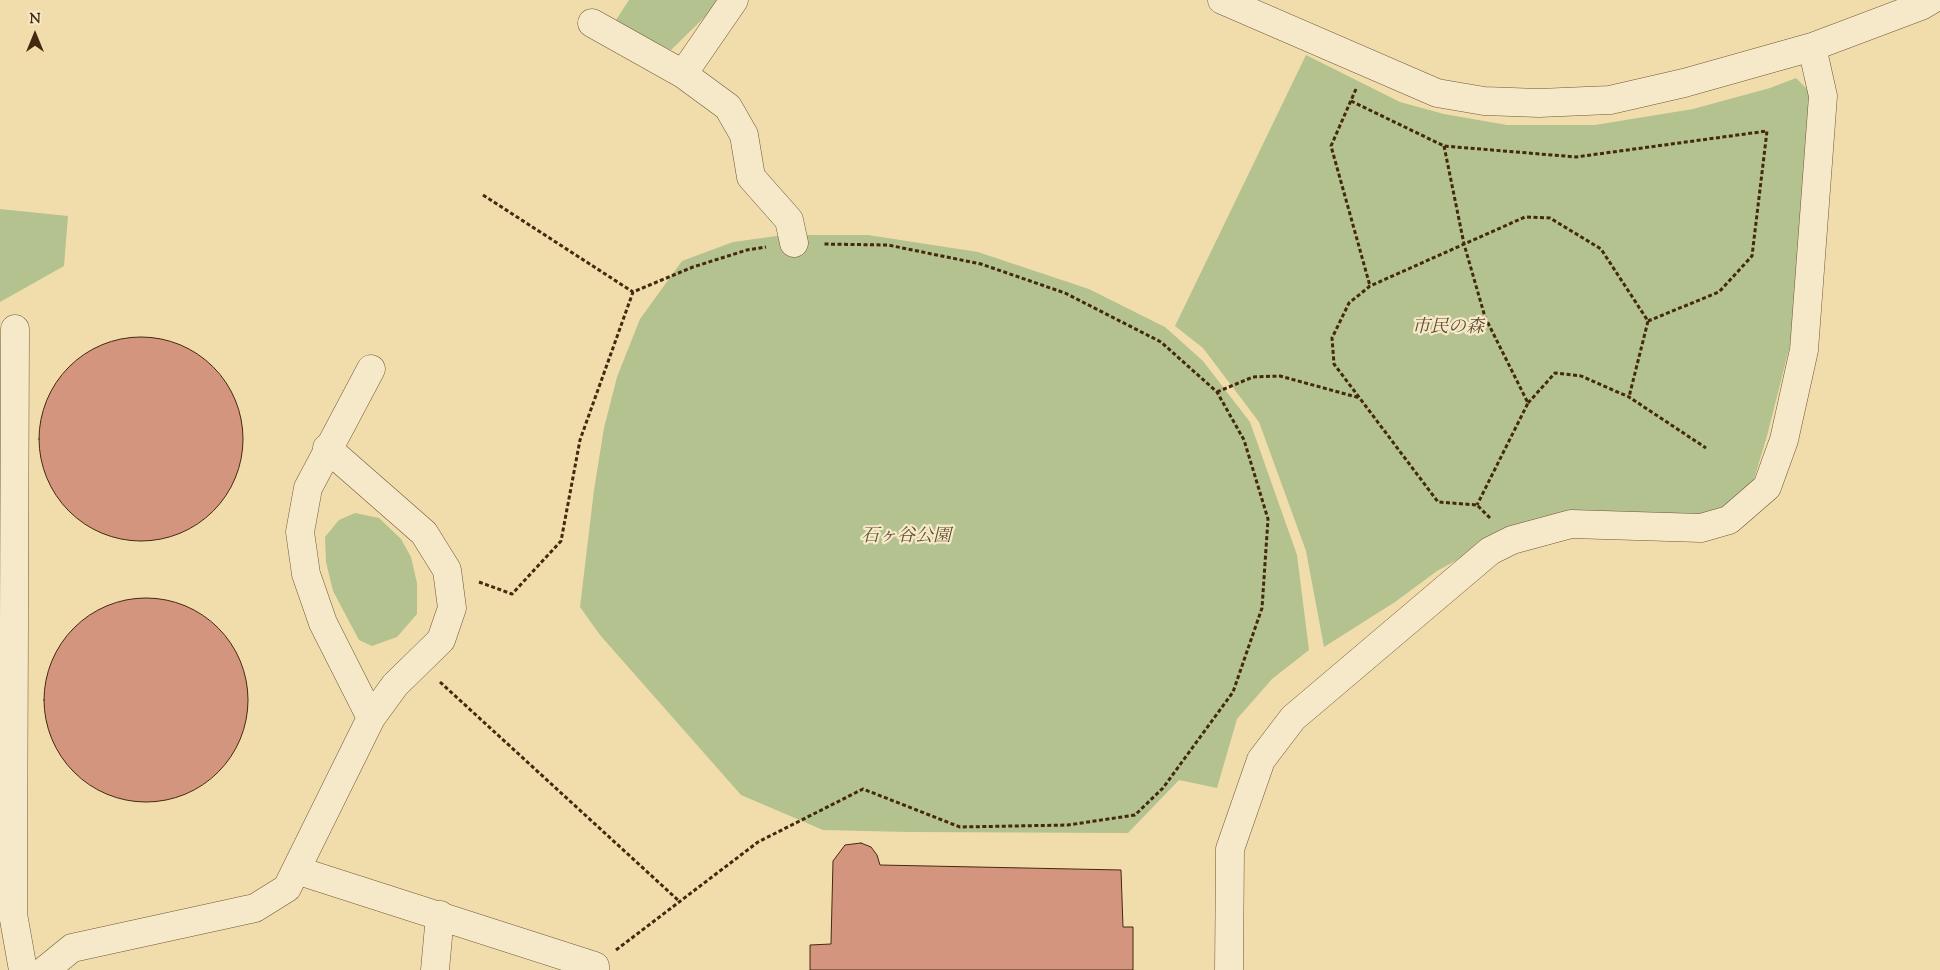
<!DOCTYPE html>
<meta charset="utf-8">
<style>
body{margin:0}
#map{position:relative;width:1940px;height:970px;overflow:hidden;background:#f1ddac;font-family:"Sorts Mill Goudy",serif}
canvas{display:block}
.north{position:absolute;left:10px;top:10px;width:50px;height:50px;-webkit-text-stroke:4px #f6e9c9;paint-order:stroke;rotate:0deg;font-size:14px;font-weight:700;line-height:20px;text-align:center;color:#44290e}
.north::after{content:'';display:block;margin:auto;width:18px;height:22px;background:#44290e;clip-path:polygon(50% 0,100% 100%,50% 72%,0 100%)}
</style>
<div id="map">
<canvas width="1940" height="970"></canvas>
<div class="north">N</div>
</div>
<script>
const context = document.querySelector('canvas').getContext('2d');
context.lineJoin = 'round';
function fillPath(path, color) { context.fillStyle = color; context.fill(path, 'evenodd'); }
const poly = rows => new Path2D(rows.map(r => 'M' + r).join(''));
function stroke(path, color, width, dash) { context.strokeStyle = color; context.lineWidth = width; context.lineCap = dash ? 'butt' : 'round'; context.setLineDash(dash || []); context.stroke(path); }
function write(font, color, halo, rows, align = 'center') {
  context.font = font + ' "Sorts Mill Goudy","Noto Serif JP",serif'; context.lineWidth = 4.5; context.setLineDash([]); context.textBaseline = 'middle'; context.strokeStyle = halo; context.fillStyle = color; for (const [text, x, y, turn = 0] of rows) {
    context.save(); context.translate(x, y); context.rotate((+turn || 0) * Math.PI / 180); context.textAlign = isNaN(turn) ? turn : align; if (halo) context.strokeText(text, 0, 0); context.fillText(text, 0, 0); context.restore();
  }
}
fillPath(poly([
 [629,0,722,0,671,50,614,23],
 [1306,55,1400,102,1444,114,1507,125,1595,125,1693,109,1770,88,1796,78,1814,96,1791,341,1767,436,1751,489,1717,512,1493,540,1437,571,1395,602,1324,647,1306,551,1259,422,1203,348,1175,326],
 [0,209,68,216,64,266,0,302],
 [784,235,868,235,978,252,1089,289,1165,327,1203,361,1250,422,1297,555,1309,650,1272,679,1237,719,1217,788,1179,780,1128,833,908,832,823,830,741,795,600,635,580,607,594,490,604,428,617,377,640,319,682,261,733,242],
 [355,513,379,518,401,539,411,557,417,583,417,614,397,637,372,646,359,640,352,627,333,591,326,562,325,537,339,520]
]), '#b3c28e');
const building = poly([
 '39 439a102 102 0 1 1 204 0a102 102 0 1 1-204 0Z',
 '44 700a102 102 0 1 1 204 0a102 102 0 1 1-204 0Z',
 [861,843,871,847,877,855,880,865,1121,870,1123,927,1133,927,1133,970,810,970,810,945,831,944,833,861,845,845,861,843]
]);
fillPath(building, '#d4957f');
stroke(building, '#44290e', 1);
const minor = poly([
 [1222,0,1437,93,1484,101,1539,103,1610,100,1684,83,1812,47,1921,6,1931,0],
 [592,23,683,74,734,0],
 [683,74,728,107,744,135,751,177,789,220,794,243],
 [15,329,13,914,23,970],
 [371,369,308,488,300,532,306,574,323,623,371,718],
 [296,870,595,966,595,970],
 [45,970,72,948,255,908,287,888,371,718,395,685,441,640,452,608,447,570,424,533,327,448],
 [435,970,440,915],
 [1229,970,1230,849,1261,760,1293,718,1490,551,1512,540,1571,524,1701,528,1729,520,1767,487,1784,440,1804,350,1823,96,1812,47]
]);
stroke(minor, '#6f5636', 29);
stroke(poly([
 [1356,89,1331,146,1370,286],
 [1351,101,1444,146,1576,157,1767,131,1752,256,1719,292,1648,321],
 [1444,146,1464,244,1485,317,1528,403,1477,505],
 [483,195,633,292],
 [1217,392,1253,377,1280,376,1360,398],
 [1528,403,1555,373,1581,376,1629,397,1706,448],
 [1490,518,1477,505,1438,502,1334,364,1332,338,1349,303,1370,286,1525,217,1550,218,1601,249,1648,321,1629,397],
 [479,582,512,594,561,541,580,440,633,292,693,267,747,250,766,247],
 [440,682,679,901],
 [616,950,758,842,863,789,960,827,1068,825,1135,815,1163,788,1233,692,1262,608,1268,519,1244,440,1217,392,1161,342,1065,293,981,264,888,245,822,244]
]), '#44290e', 3, [4, 2.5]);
stroke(minor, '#f6e9c9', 28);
write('italic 18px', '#604f2e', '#f6e9c9', [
 ["市民の森",1448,329],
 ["石ヶ谷公園",906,538]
]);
</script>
